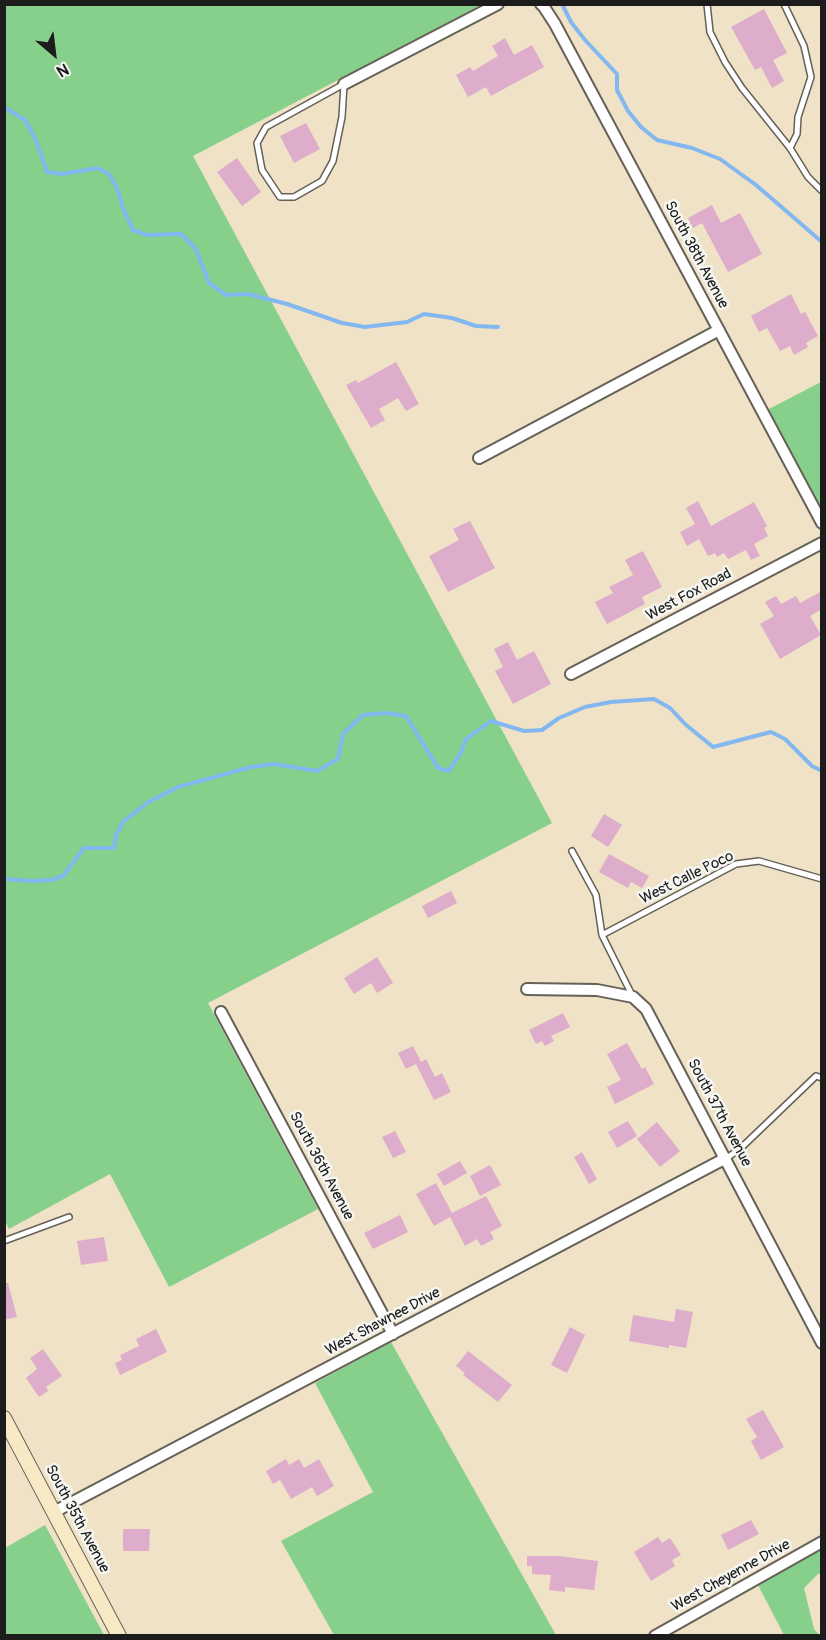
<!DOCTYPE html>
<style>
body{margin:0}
#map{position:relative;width:826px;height:1640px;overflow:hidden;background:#efe2c6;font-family:Pangolin,sans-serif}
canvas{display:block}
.frame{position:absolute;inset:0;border:6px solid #1c1c1c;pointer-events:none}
.north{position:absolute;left:24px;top:24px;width:60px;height:60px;-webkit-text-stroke:4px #f6f6f2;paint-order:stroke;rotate:152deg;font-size:16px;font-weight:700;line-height:24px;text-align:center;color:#1c1c1c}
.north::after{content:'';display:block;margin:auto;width:21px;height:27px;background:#1c1c1c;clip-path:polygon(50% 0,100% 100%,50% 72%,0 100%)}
</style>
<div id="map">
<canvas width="826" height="1640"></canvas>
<div class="frame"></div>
<div class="north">N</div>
</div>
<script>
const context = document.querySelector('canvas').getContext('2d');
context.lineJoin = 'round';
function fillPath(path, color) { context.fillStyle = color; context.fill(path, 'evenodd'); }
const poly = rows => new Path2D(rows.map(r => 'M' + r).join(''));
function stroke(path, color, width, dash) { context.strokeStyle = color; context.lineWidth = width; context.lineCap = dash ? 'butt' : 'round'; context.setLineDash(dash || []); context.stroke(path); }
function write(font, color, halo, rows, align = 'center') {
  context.font = font + ' Pangolin,sans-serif'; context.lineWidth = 5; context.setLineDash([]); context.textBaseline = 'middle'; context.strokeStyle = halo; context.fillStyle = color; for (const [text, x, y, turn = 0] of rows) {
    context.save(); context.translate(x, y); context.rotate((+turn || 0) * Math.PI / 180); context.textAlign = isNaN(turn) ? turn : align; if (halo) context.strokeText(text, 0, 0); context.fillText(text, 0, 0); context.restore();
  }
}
fillPath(poly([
 [4,5,481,5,193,156,552,823,208,1003,318,1209,169,1287,110,1174,9,1229,5,1221],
 [821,382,821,510,767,410],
 [391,1342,556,1635,334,1635,281,1541,373,1492,315,1383],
 [45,1525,104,1635,5,1635,5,1548],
 [821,1548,821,1574,818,1574,804,1588,814,1629,819,1635,784,1635,757,1583]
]), '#86d08c');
stroke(poly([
 [562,4,571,22,585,40,617,74,617,90,628,111,641,127,657,140,692,148,720,159,756,185,822,242],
 [4,107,25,120,36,140,47,172,62,174,98,168,109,174,117,188,123,208,133,230,147,235,181,234,196,249,209,283,226,295,248,294,287,304,342,323,365,327,407,322,424,314,452,318,476,326,498,327],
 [4,879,33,881,51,880,63,876,84,848,114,848,116,835,123,822,147,803,178,787,251,767,274,764,317,771,338,759,343,734,363,715,386,713,406,716,438,768,449,771,460,754,466,739,491,721,524,731,542,730,559,718,585,707,611,702,654,699,670,708,685,724,713,747,771,732,785,739,812,766,822,771]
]), '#82b7f0', 4);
fillPath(poly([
 [764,9,787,53,773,60,784,81,772,88,761,67,755,70,731,27],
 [505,38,514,55,532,45,544,67,491,96,486,87,468,97,456,75,470,67,473,71,498,56,492,46],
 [306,123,320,149,294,163,280,136],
 [237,158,261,192,242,206,217,172],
 [712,205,721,223,740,213,762,254,728,272,702,223,693,228,688,218],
 [791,294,801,314,805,312,818,336,806,343,808,347,794,355,790,346,780,351,767,328,759,332,751,316],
 [396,362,419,404,406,411,398,398,379,409,385,420,371,428,346,385,356,380,358,383],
 [698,501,711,526,754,502,767,526,764,528,768,536,754,544,760,556,751,560,746,550,728,559,724,553,717,557,715,553,708,556,699,539,687,546,680,532,695,524,686,508],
 [470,521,495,568,448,592,429,556,459,540,453,529],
 [643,551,662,587,642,597,645,604,607,624,595,602,613,593,609,587,633,575,625,560],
 [822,591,822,609,810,616,821,635,780,659,760,624,774,616,765,602,776,596,781,604,796,596,800,603],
 [508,642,517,660,534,651,551,684,513,704,495,671,503,667,494,649],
 [604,814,622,825,608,847,591,836],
 [609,854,649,876,642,888,631,882,628,888,599,872],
 [451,891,457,903,428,918,422,906],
 [377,957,393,983,377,993,371,983,354,994,344,978],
 [563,1013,570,1027,551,1036,554,1041,545,1046,542,1041,536,1044,529,1030],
 [627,1043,642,1069,645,1067,654,1084,615,1104,607,1087,621,1080,607,1054],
 [413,1046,421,1062,426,1059,435,1077,442,1073,451,1092,434,1100,416,1064,406,1069,398,1053],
 [628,1121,637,1136,617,1148,608,1132],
 [657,1122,680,1151,660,1167,637,1139],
 [395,1131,406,1152,393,1158,382,1137],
 [582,1152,597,1179,589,1184,574,1157],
 [460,1161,467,1173,444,1186,437,1174],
 [490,1165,501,1185,480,1196,470,1176],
 [436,1183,452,1213,486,1196,502,1226,490,1232,494,1239,481,1246,477,1239,465,1246,450,1217,434,1226,416,1194],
 [400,1215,408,1232,373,1249,364,1233],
 [104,1237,108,1261,81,1265,77,1241],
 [4,1283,8,1283,17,1317,4,1320],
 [676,1309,693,1312,686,1348,669,1345,669,1348,629,1341,633,1315,674,1322],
 [570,1327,585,1335,567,1373,551,1365],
 [156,1329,167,1352,120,1375,115,1363,122,1360,120,1355,139,1346,136,1339],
 [43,1349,62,1376,46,1387,48,1391,39,1397,26,1378,37,1369,30,1358],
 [468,1351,512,1385,498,1402,463,1375,465,1373,456,1366],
 [763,1410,784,1447,761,1460,751,1441,757,1437,746,1419],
 [286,1459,289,1465,299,1459,304,1468,319,1459,334,1486,317,1496,312,1487,291,1499,280,1480,273,1484,266,1471],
 [751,1520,759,1534,728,1550,721,1535],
 [123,1529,150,1529,149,1551,123,1551],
 [658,1537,662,1543,670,1538,681,1555,672,1560,675,1566,651,1581,634,1552],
 [527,1556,558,1556,598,1561,594,1590,565,1587,565,1592,549,1590,551,1575,532,1574,532,1566,527,1566]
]), '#deadcb');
const lane = poly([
 [707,4,710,32,725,62,742,88,790,148,808,177,822,191],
 [784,4,804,46,811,77,798,117,797,134,790,148],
 [344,84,342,117,333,161,322,181,294,197,280,197,262,170,257,143,266,127,344,84],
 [572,851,596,895,602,935,633,997],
 [602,935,736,864,759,861,822,879],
 [727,1158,742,1147,816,1076,822,1078],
 [4,1241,69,1217]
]);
const street = poly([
 [541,4,544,7,555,24,822,523],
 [344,84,498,4],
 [479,458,719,330],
 [571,674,822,543],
 [527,989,597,990,633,997,646,1009,822,1343],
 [221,1012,393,1334],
 [54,1512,726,1158],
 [655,1636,822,1542]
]);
const secondary = poly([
 [4,1418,119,1636]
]);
stroke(lane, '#666158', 8);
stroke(street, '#666158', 14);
stroke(secondary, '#666158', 16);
stroke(lane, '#fff', 5);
stroke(street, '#fff', 10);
stroke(secondary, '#f7e9c3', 14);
write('15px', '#1c1c1c', '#f6f6f2', [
 ["South 38th Avenue",696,255,62],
 ["West Fox Road",689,595,-28],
 ["West Calle Poco",687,878,-26],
 ["South 37th Avenue",719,1113,62],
 ["South 36th Avenue",321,1166,62],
 ["West Shawnee Drive",383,1322,-28],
 ["South 35th Avenue",77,1519,62],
 ["West Cheyenne Drive",731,1576,-29]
]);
</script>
